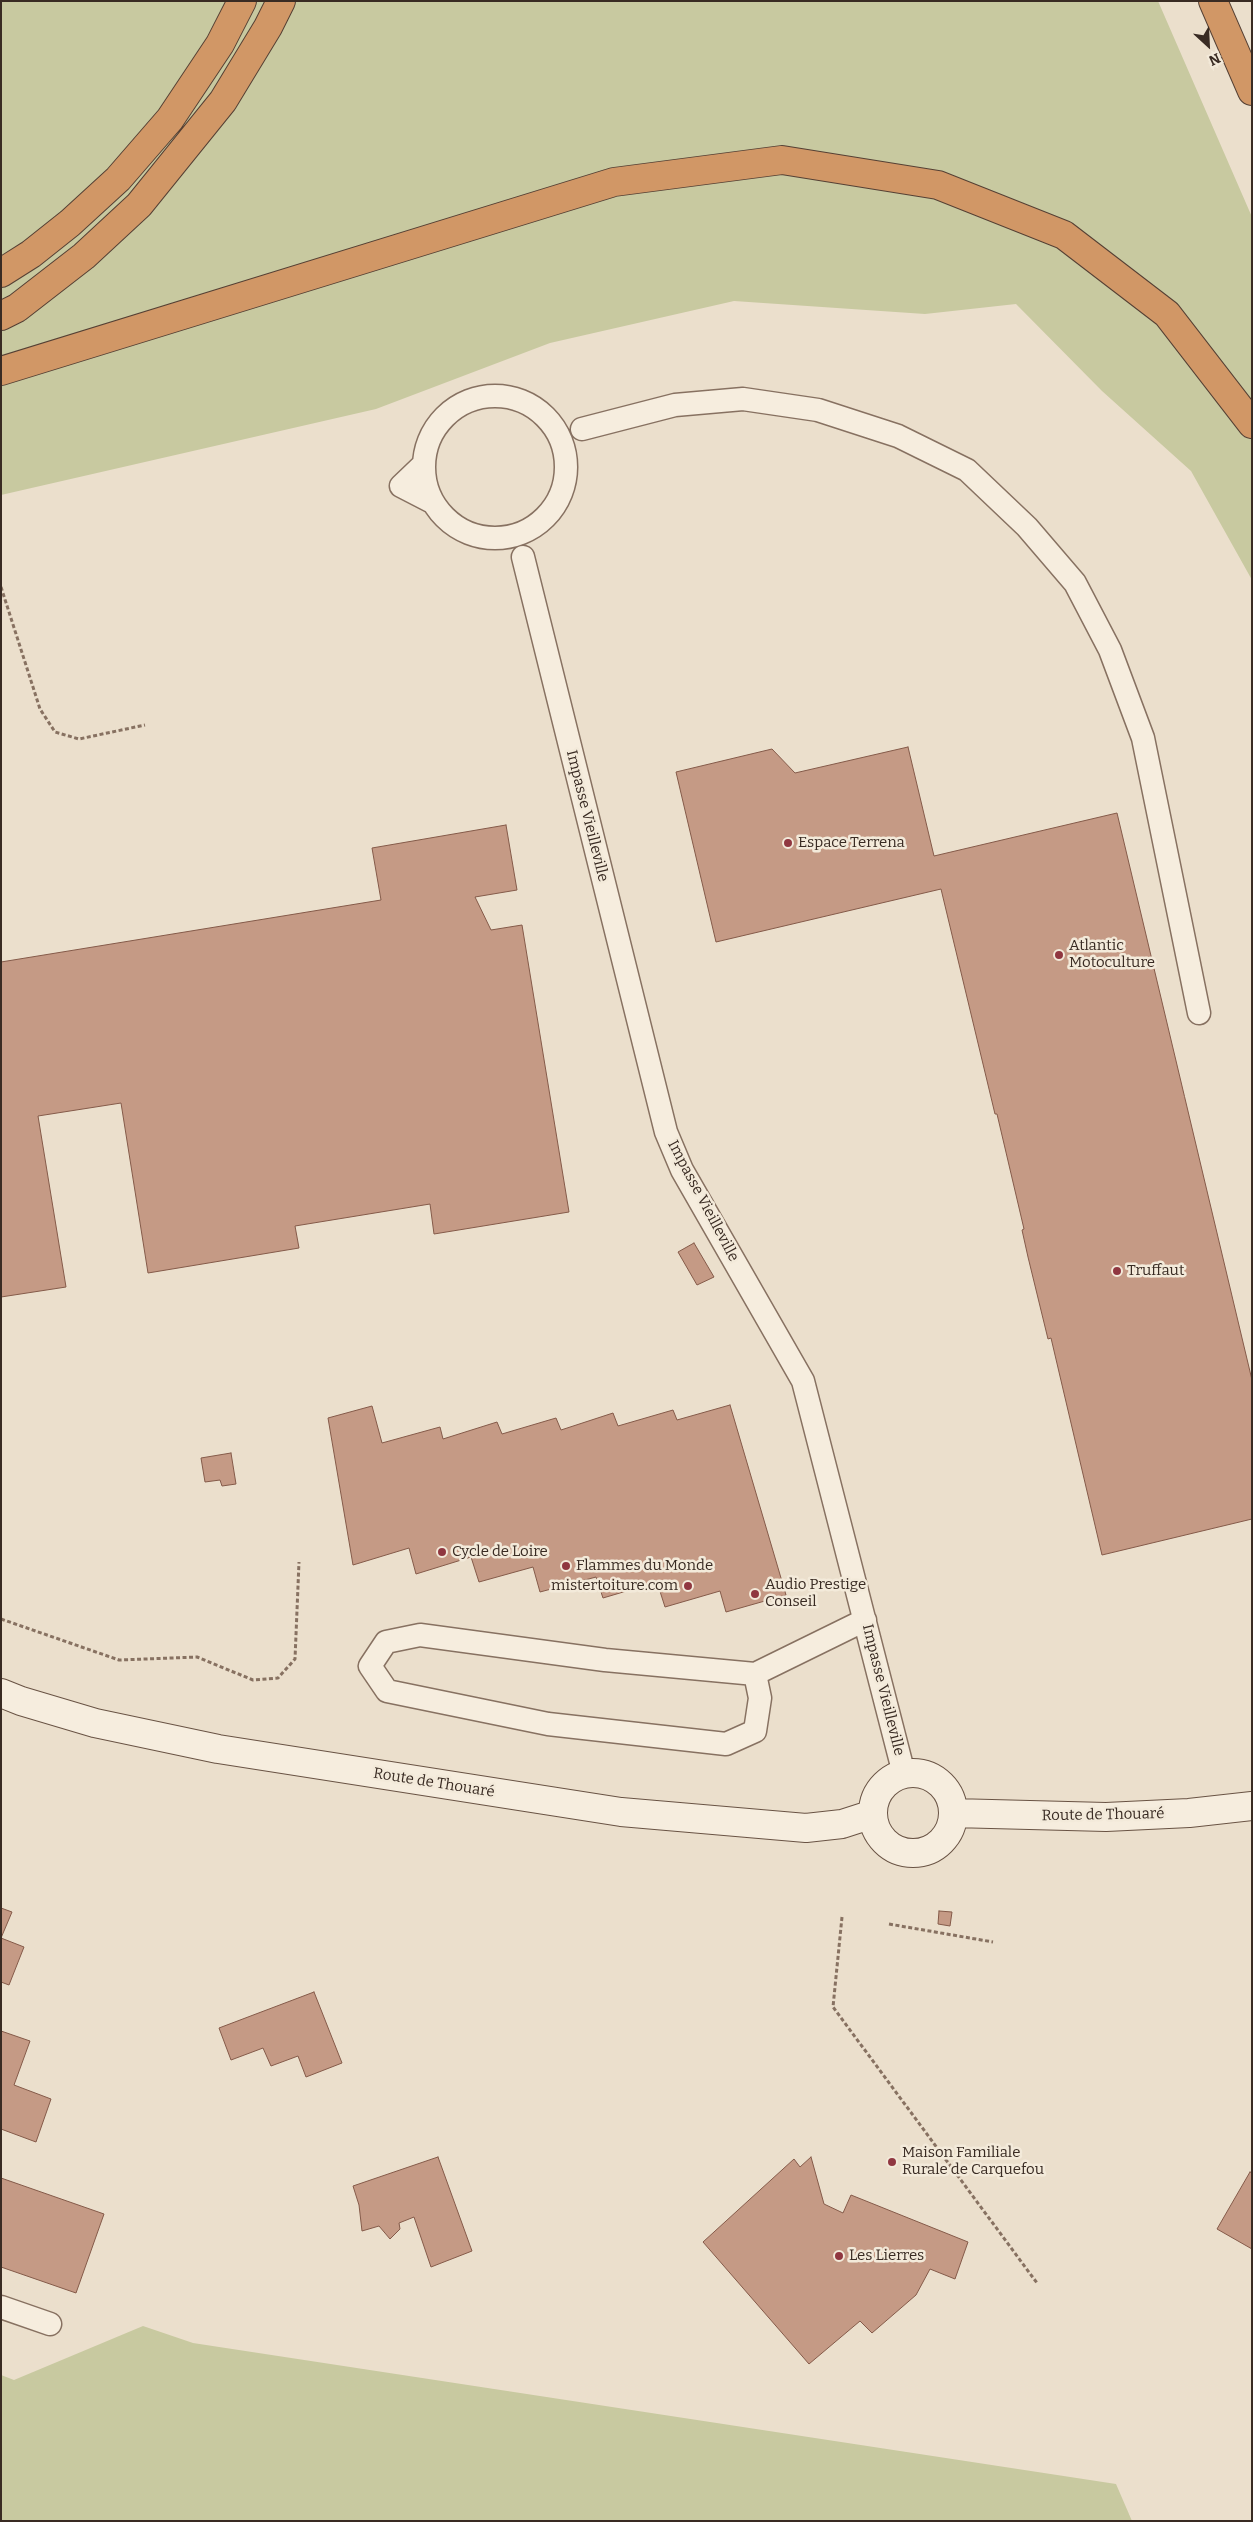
<!DOCTYPE html>
<meta charset="utf-8">
<style>
body{margin:0}
#map{position:relative;width:1253px;height:2522px;overflow:hidden;background:#ebdfcc;font-family:Bitter,serif}
canvas{display:block}
.frame{position:absolute;inset:0;border:2px solid #392b23;pointer-events:none}
.north{position:absolute;left:1183px;top:20px;width:50px;height:50px;-webkit-text-stroke:4px #f3eada;paint-order:stroke;rotate:155deg;font-size:14px;font-weight:700;line-height:20px;text-align:center;color:#392b23}
.north::after{content:'';display:block;margin:auto;width:18px;height:22px;background:#392b23;clip-path:polygon(50% 0,100% 100%,50% 72%,0 100%)}
</style>
<div id="map">
<canvas width="1253" height="2522"></canvas>
<div class="frame"></div>
<div class="north">N</div>
</div>
<script>
const context = document.querySelector('canvas').getContext('2d');
context.lineJoin = 'round';
function fillPath(path, color) { context.fillStyle = color; context.fill(path, 'evenodd'); }
const poly = rows => new Path2D(rows.map(r => 'M' + r).join(''));
function stroke(path, color, width, dash) { context.strokeStyle = color; context.lineWidth = width; context.lineCap = dash ? 'butt' : 'round'; context.setLineDash(dash || []); context.stroke(path); }
function write(font, color, halo, rows, align = 'center') {
  context.font = font + ' Bitter,serif'; context.lineWidth = 5; context.setLineDash([]); context.textBaseline = 'middle'; context.strokeStyle = halo; context.fillStyle = color; for (const [text, x, y, turn = 0] of rows) {
    context.save(); context.translate(x, y); context.rotate((+turn || 0) * Math.PI / 180); context.textAlign = isNaN(turn) ? turn : align; if (halo) context.strokeText(text, 0, 0); context.fillText(text, 0, 0); context.restore();
  }
}
fillPath(poly([
 [1,1,1158,1,1252,217,1252,580,1191,471,1102,391,1016,304,925,314,734,301,550,343,376,409,1,495],
 [143,2326,193,2343,1116,2484,1132,2521,1,2521,1,2375,14,2380]
]), '#c8c9a0');
const building = poly([
 [908,747,934,856,1117,813,1252,1380,1252,1519,1102,1555,1051,1338,1048,1339,1028,1257,1022,1230,1024,1229,997,1114,995,1114,941,889,716,942,676,772,772,749,795,773,908,747],
 [506,825,517,890,475,897,491,930,522,925,569,1212,434,1234,430,1204,295,1226,299,1248,148,1273,121,1103,38,1116,66,1287,1,1297,1,962,381,900,372,848,506,825],
 [694,1243,714,1277,697,1285,678,1252,694,1243],
 [730,1405,786,1595,726,1612,720,1591,665,1607,657,1582,603,1598,596,1577,540,1592,533,1567,479,1582,471,1557,416,1574,409,1548,353,1565,328,1418,372,1406,382,1443,440,1427,443,1439,497,1422,502,1434,556,1418,561,1430,613,1413,618,1426,673,1410,677,1420,730,1405],
 [231,1453,236,1484,222,1486,220,1480,205,1482,201,1458,231,1453],
 [1,1908,12,1912,1,1938,24,1947,9,1985,1,1982,1,1908],
 [939,1911,952,1912,950,1926,938,1924,939,1911],
 [314,1992,342,2063,306,2077,298,2056,271,2066,263,2048,231,2060,219,2028,314,1992],
 [1,2031,30,2041,14,2085,51,2099,36,2142,1,2129,1,2031],
 [438,2157,472,2251,431,2267,414,2217,399,2223,400,2229,390,2239,379,2226,362,2231,359,2205,353,2186,438,2157],
 [811,2157,824,2204,843,2213,851,2195,968,2242,955,2279,930,2269,916,2295,872,2333,860,2321,809,2364,703,2242,794,2159,800,2167,811,2157],
 [1250,2172,1252,2173,1252,2249,1217,2229,1250,2172],
 [1,2178,104,2214,76,2293,1,2267,1,2178]
]);
fillPath(building, '#c59a85');
stroke(building, '#845a49', 1);
const service = poly([
 '424 467a71 71 0 1 1 142 0a71 71 0 1 1-142 0Z',
 [582,429,675,405,743,399,818,410,898,436,967,470,1027,527,1075,583,1110,650,1143,738,1199,1013],
 [424,464,401,486,432,502],
 [523,557,666,1132,682,1170,803,1381,904,1774],
 [755,1674,760,1698,755,1731,726,1744,548,1724,387,1691,370,1666,386,1642,420,1635,605,1660,755,1674,865,1620],
 [1,2307,50,2324]
]);
const secondary = poly([
 [1,1693,21,1701,95,1723,218,1749,621,1812,806,1828,842,1824,873,1814],
 '873 1813a40 40 0 1 1 80 0a40 40 0 1 1-80 0Z',
 [953,1813,1106,1817,1189,1813,1252,1806]
]);
const motorway = poly([
 [1213,1,1252,91],
 [1,273,31,254,70,223,118,179,170,119,220,44,242,1],
 [1,316,17,308,84,256,139,205,223,101,268,27,281,1],
 [1,371,614,182,782,160,938,185,1064,235,1167,314,1252,424]
]);
stroke(service, '#877161', 25);
stroke(secondary, '#695344', 30);
stroke(motorway, '#554034', 30);
stroke(poly([
 [1,587,40,709,55,732,79,739,145,725],
 [1,1619,119,1660,197,1657,253,1680,278,1678,295,1659,299,1562],
 [842,1917,833,2007,1037,2283],
 [889,1924,993,1942]
]), '#877161', 3, [4, 2.5]);
stroke(service, '#f6edde', 22);
stroke(secondary, '#f6edde', 28);
stroke(motorway, '#d19766', 28);
for (const [x, y, r, color] of [
 [788,843,5,"#903740"],
 [1059,955,5,"#903740"],
 [1117,1271,5,"#903740"],
 [442,1552,5,"#903740"],
 [566,1566,5,"#903740"],
 [688,1586,5,"#903740"],
 [755,1594,5,"#903740"],
 [892,2162,5,"#903740"],
 [839,2256,5,"#903740"]
]) { const dot = new Path2D(); dot.arc(x, y, r, 0, 2 * Math.PI); context.fillStyle = color; context.fill(dot); stroke(dot, '#f3eada', 2); }
write('15px', '#392b23', '#f3eada', [
 ["Impasse Vieilleville",587,816,76],
 ["Impasse Vieilleville",703,1201,62],
 ["Impasse Vieilleville",883,1690,76],
 ["Route de Thouaré",434,1783,9],
 ["Route de Thouaré",1103,1815,-1]
]);
write('15px', '#392b23', '#f3eada', [
 ["Espace Terrena",798,843],
 ["Atlantic",1069,946],
 ["Motoculture",1069,963],
 ["Truffaut",1127,1271],
 ["Cycle de Loire",452,1552],
 ["Flammes du Monde",576,1566],
 ["Audio Prestige",765,1585],
 ["Conseil",765,1602],
 ["mistertoiture.com",678,1586,"right"],
 ["Maison Familiale",902,2153],
 ["Rurale de Carquefou",902,2170],
 ["Les Lierres",849,2256]
], 'left');
</script>
